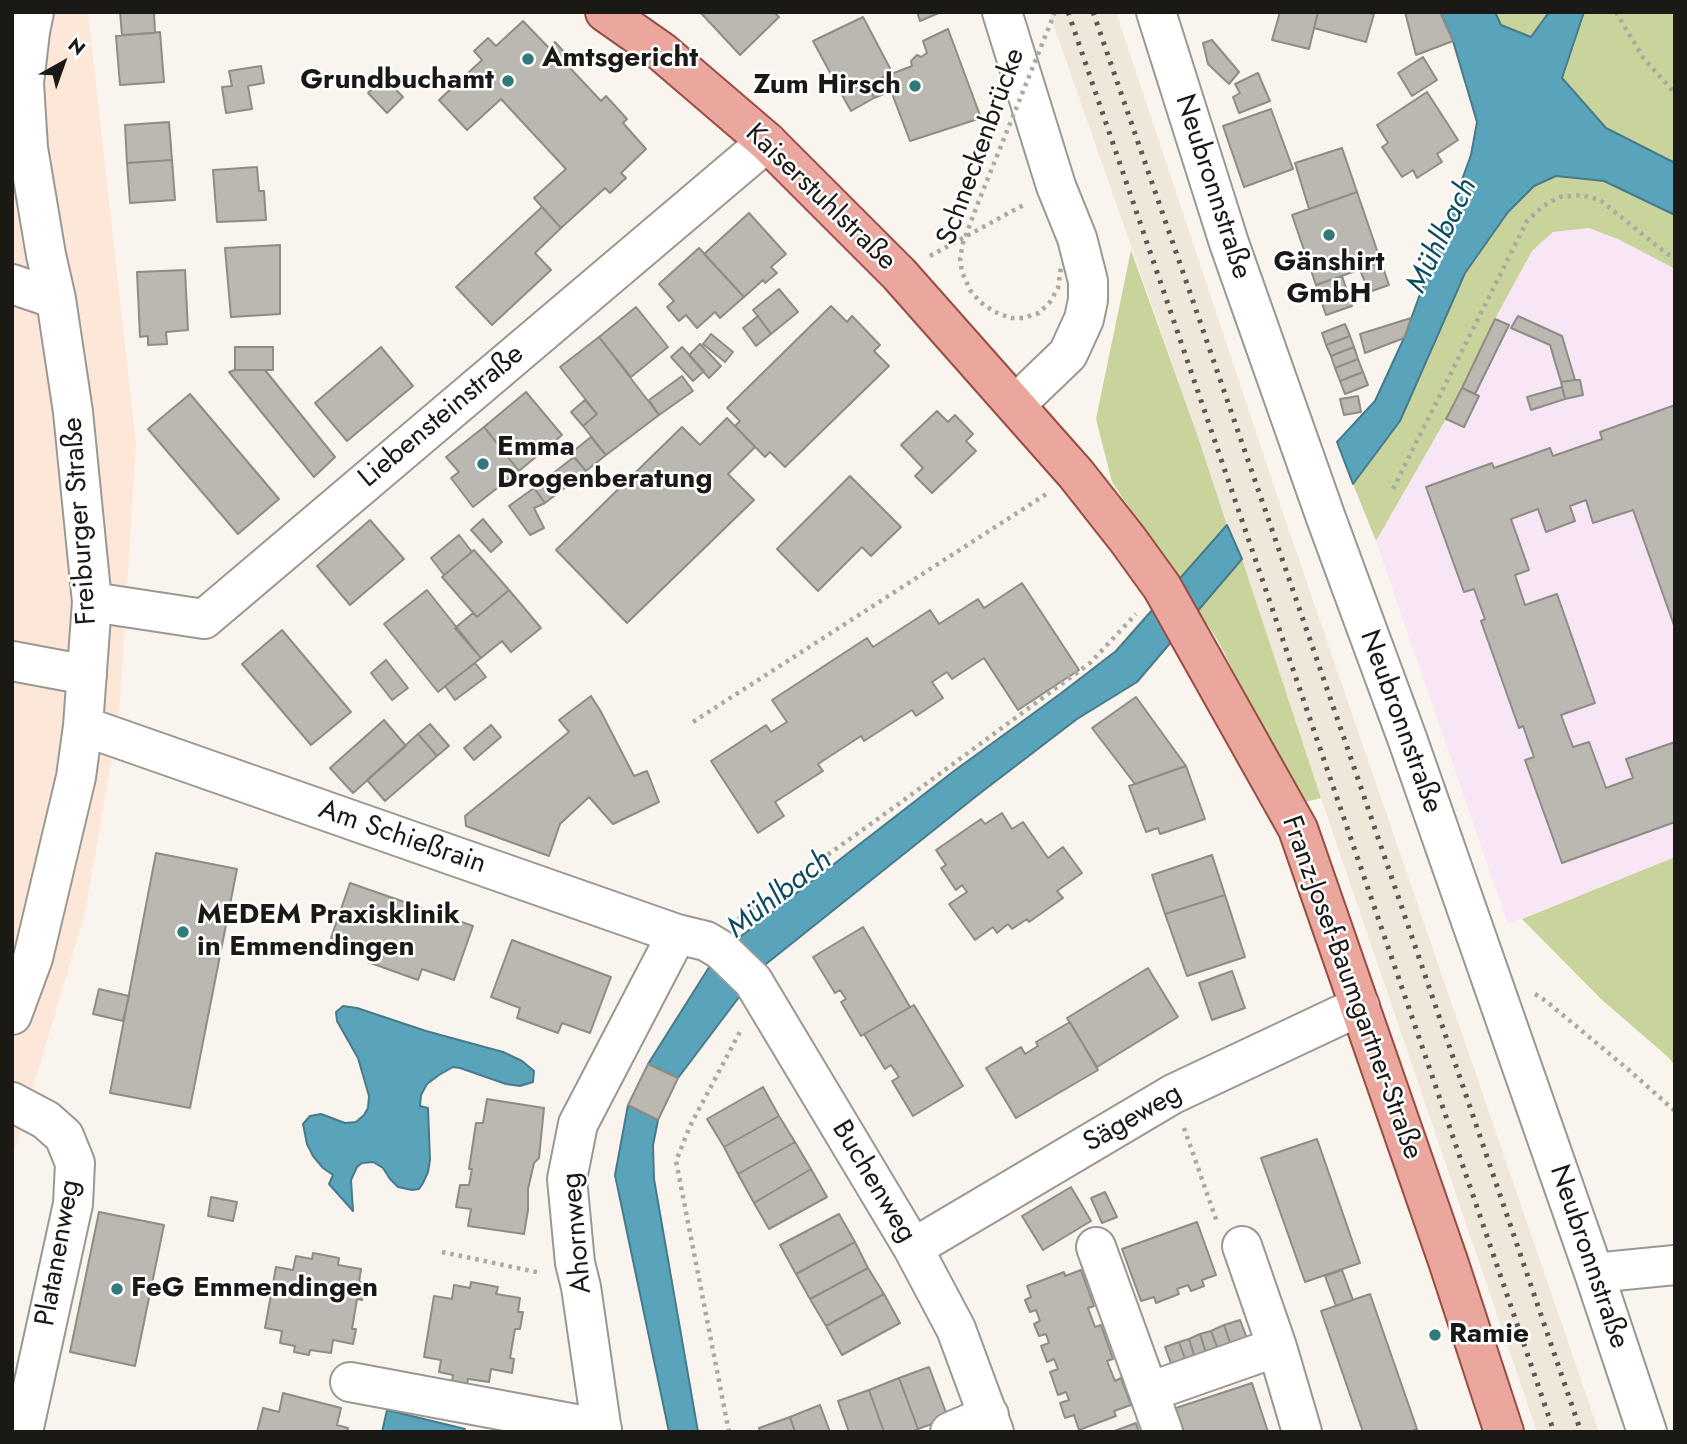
<!DOCTYPE html>
<meta charset="utf-8">
<style>
body{margin:0}
#map{position:relative;width:1687px;height:1444px;overflow:hidden;background:#f9f5ee;font-family:Jost,sans-serif}
canvas{display:block}
.frame{position:absolute;inset:0;border:14px solid #1a1916;pointer-events:none}
.north{position:absolute;left:28px;top:28px;width:70px;height:70px;-webkit-text-stroke:5px #fff;paint-order:stroke;rotate:40deg;font-size:19px;font-weight:700;line-height:28px;text-align:center;color:#1a1916}
.north::after{content:'';display:block;margin:auto;width:24px;height:32px;background:#1a1916;clip-path:polygon(50% 0,100% 100%,50% 72%,0 100%)}
</style>
<div id="map">
<canvas width="1687" height="1444"></canvas>
<div class="frame"></div>
<div class="north">N</div>
</div>
<script>
const context = document.querySelector('canvas').getContext('2d');
context.lineJoin = 'round';
function fillPath(path, color) { context.fillStyle = color; context.fill(path, 'evenodd'); }
const poly = rows => new Path2D(rows.map(r => 'M' + r).join(''));
function stroke(path, color, width, dash) { context.strokeStyle = color; context.lineWidth = width; context.lineCap = dash ? 'butt' : 'round'; context.setLineDash(dash || []); context.stroke(path); }
function write(font, color, halo, rows, align = 'center') {
  context.font = font + ' Jost,sans-serif'; context.lineWidth = 5; context.setLineDash([]); context.textBaseline = 'middle'; context.strokeStyle = halo; context.fillStyle = color; for (const [text, x, y, turn = 0] of rows) {
    context.save(); context.translate(x, y); context.rotate((+turn || 0) * Math.PI / 180); context.textAlign = isNaN(turn) ? turn : align; if (halo) context.strokeText(text, 0, 0); context.fillText(text, 0, 0); context.restore();
  }
}
fillPath(poly([
 [1049,12,1116,12,1283,513,1599,1432,1537,1432,1321,798,1242,559,1227,525,1197,434]
]), '#efe8da');
fillPath(poly([
 [12,12,88,12,136,444,119,717,85,912,12,1159]
]), '#fde7d9');
fillPath(poly([
 [1589,228,1620,240,1675,269,1675,857,1508,924,1376,541,1446,419,1495,319,1532,251,1553,232]
]), '#f8e5f5');
fillPath(poly([
 [1495,12,1549,12,1531,37,1501,25],
 [1584,12,1675,12,1675,163,1606,128,1562,78],
 [1556,176,1604,181,1675,215,1675,269,1620,240,1589,228,1553,232,1532,251,1495,319,1446,419,1376,541,1353,484,1400,421,1465,273,1508,212,1534,186],
 [1131,250,1197,434,1227,525,1242,559,1321,798,1301,803,1217,639,1112,482,1096,419],
 [1675,857,1675,1066,1669,1058,1601,999,1522,919]
]), '#c9d49d');
const water = poly([
 [1440,12,1495,12,1501,25,1531,37,1549,12,1584,12,1562,78,1606,128,1675,163,1675,215,1604,181,1556,176,1534,186,1508,212,1465,273,1400,421,1353,484,1337,442,1375,401,1404,338,1471,155,1477,122,1453,41,1440,12],
 [1227,525,1242,559,1137,682,1077,719,979,794,761,968,678,1078,648,1064,713,961,736,940,954,771,1060,694,1116,651,1227,525],
 [343,1006,357,1008,426,1031,503,1052,522,1061,534,1071,533,1082,520,1086,506,1084,460,1068,453,1067,439,1075,427,1084,421,1095,420,1106,428,1108,430,1160,428,1172,423,1183,419,1189,412,1190,398,1187,390,1179,383,1168,373,1162,362,1163,357,1167,351,1180,353,1211,329,1184,333,1175,323,1168,313,1156,307,1144,303,1124,310,1116,321,1114,345,1123,356,1122,364,1115,368,1108,369,1096,358,1058,337,1021,336,1012,343,1006],
 [628,1105,658,1120,653,1145,654,1179,698,1432,669,1432,615,1175,628,1105],
 [387,1410,465,1429,464,1432,382,1432,387,1410]
]);
fillPath(water, '#5aa4bb');
stroke(water, '#477a8a', 2);
const building = poly([
 [120,12,154,12,155,33,122,35,120,12],
 [700,12,774,12,779,17,740,55,700,12],
 [917,12,941,12,920,21,917,12],
 [1280,12,1318,12,1309,49,1272,40,1280,12],
 [1318,12,1365,12,1374,14,1366,42,1314,28,1318,12],
 [1405,12,1440,12,1453,41,1416,55,1405,12],
 [863,17,893,74,841,93,813,41,863,17],
 [523,21,549,48,555,42,575,64,570,68,601,101,606,96,627,119,623,123,646,149,621,173,626,178,610,193,605,188,561,228,534,198,566,169,501,99,467,130,439,100,482,60,474,51,488,38,496,46,523,21],
 [948,29,981,118,910,141,891,91,874,98,868,83,912,66,911,61,917,55,921,57,927,53,923,41,948,29],
 [160,32,164,82,120,85,116,36,160,32],
 [1212,40,1239,72,1229,84,1208,64,1203,43,1212,40],
 [1423,57,1437,80,1412,96,1398,73,1423,57],
 [261,66,264,83,248,86,252,109,226,113,222,87,232,86,229,71,261,66],
 [1258,73,1270,101,1239,113,1233,97,1240,93,1235,84,1258,73],
 [384,77,403,97,387,113,368,93,384,77],
 [868,83,874,98,851,111,841,93,868,83],
 [1427,92,1458,140,1437,154,1442,162,1417,178,1413,170,1402,177,1382,147,1388,143,1377,125,1427,92],
 [1271,109,1293,169,1244,187,1223,126,1271,109],
 [169,122,172,160,127,163,125,125,169,122],
 [1342,148,1357,192,1309,209,1295,163,1342,148],
 [172,160,175,200,130,203,127,163,172,160],
 [257,167,259,191,264,191,266,220,217,222,213,170,257,167],
 [1357,192,1381,262,1316,285,1292,215,1357,192],
 [542,207,561,228,535,253,551,270,492,325,456,287,542,207],
 [749,213,786,254,771,267,777,273,765,283,763,280,744,297,704,254,749,213],
 [280,245,280,314,231,317,225,248,280,245],
 [699,248,744,297,720,318,715,312,697,328,686,315,679,321,667,307,674,301,659,284,699,248],
 [1381,262,1389,285,1369,292,1360,270,1381,262],
 [185,270,188,330,166,332,167,344,148,345,148,336,140,337,137,272,185,270],
 [1342,276,1352,306,1326,315,1316,285,1342,276],
 [779,289,798,312,771,334,753,310,779,289],
 [831,306,847,322,852,316,880,345,874,351,889,366,785,467,770,452,765,457,735,426,740,421,727,408,831,306],
 [636,307,668,347,631,377,599,337,636,307],
 [758,316,771,334,756,346,743,328,758,316],
 [1518,316,1562,336,1575,380,1561,382,1550,345,1511,328,1518,316],
 [1411,318,1404,338,1365,353,1360,334,1411,318],
 [1495,319,1509,325,1475,394,1462,388,1495,319],
 [1345,324,1350,336,1326,345,1322,333,1345,324],
 [711,334,733,352,725,362,703,344,711,334],
 [1350,336,1354,347,1331,356,1326,345,1350,336],
 [599,337,659,415,606,455,583,426,597,414,560,367,599,337],
 [700,344,721,366,709,378,689,355,700,344],
 [235,347,273,347,273,370,235,370,235,347],
 [381,347,413,386,347,441,315,403,381,347],
 [682,347,704,371,693,381,671,357,682,347],
 [1354,347,1358,359,1335,368,1331,356,1354,347],
 [1358,359,1363,372,1340,381,1335,368,1358,359],
 [235,370,265,370,335,457,314,477,229,372,235,370],
 [1363,372,1368,385,1345,394,1340,381,1363,372],
 [682,376,693,391,659,415,649,400,682,376],
 [1575,380,1580,380,1583,395,1565,399,1561,382,1575,380],
 [1562,387,1565,399,1531,410,1527,397,1562,387],
 [1462,388,1479,396,1464,427,1446,419,1462,388],
 [526,392,562,435,519,471,484,427,526,392],
 [190,394,279,499,238,534,148,429,190,394],
 [1358,396,1361,412,1344,415,1340,399,1358,396],
 [585,400,597,414,583,426,571,412,585,400],
 [1675,405,1675,628,1633,510,1593,523,1586,500,1570,506,1575,521,1546,532,1538,509,1511,519,1529,570,1515,575,1525,605,1557,594,1595,703,1561,715,1573,747,1589,742,1606,788,1633,778,1626,759,1675,742,1675,822,1562,863,1525,760,1534,757,1523,726,1519,728,1481,621,1485,619,1474,589,1464,592,1426,487,1492,463,1494,468,1550,448,1553,456,1602,439,1600,432,1675,405],
 [937,411,948,422,955,415,973,434,966,441,976,451,932,493,915,476,923,468,901,445,937,411],
 [727,418,755,447,728,474,754,500,627,623,556,550,682,427,700,445,727,418],
 [484,427,519,471,473,507,451,478,459,472,446,457,484,427],
 [591,437,606,455,586,471,571,453,591,437],
 [574,457,586,471,545,503,534,488,574,457],
 [850,476,901,527,871,556,862,547,818,591,777,549,850,476],
 [534,488,545,503,534,508,544,528,530,535,509,506,534,488],
 [483,519,502,542,491,552,471,530,483,519],
 [370,520,404,559,350,605,317,566,370,520],
 [459,535,472,552,444,575,431,558,459,535],
 [474,550,509,590,477,617,442,577,474,550],
 [1022,583,1079,670,1018,710,984,658,952,679,947,672,932,682,943,698,916,716,912,710,864,741,861,736,818,764,823,771,775,802,784,816,758,833,711,761,766,725,771,732,787,722,772,700,867,638,873,647,930,610,939,624,978,599,984,608,1022,583],
 [427,590,481,658,438,692,384,624,427,590],
 [509,590,541,628,511,652,502,641,481,658,455,628,473,613,477,617,509,590],
 [282,630,351,712,311,745,242,664,282,630],
 [386,660,408,688,392,700,371,673,386,660],
 [475,663,486,677,455,700,445,686,475,663],
 [591,696,600,710,634,776,647,771,659,802,613,824,589,797,560,824,549,856,466,826,465,816,569,732,559,720,591,696],
 [1136,697,1186,766,1135,784,1092,728,1136,697],
 [384,720,406,746,353,793,330,768,384,720],
 [430,724,449,746,437,756,418,734,430,724],
 [491,725,501,737,474,760,464,748,491,725],
 [418,734,437,756,385,801,367,780,418,734],
 [1186,766,1205,819,1160,834,1158,828,1146,832,1129,786,1186,766],
 [1002,813,1012,829,1023,822,1048,858,1063,847,1082,873,1057,891,1063,898,1029,922,1027,919,1012,929,1008,924,997,933,993,927,975,940,949,904,967,892,962,885,956,890,941,868,946,865,936,850,981,819,985,824,1002,813],
 [156,853,237,869,190,1108,110,1093,156,853],
 [1212,855,1225,895,1165,914,1152,875,1212,855],
 [350,883,473,926,454,980,422,969,418,980,368,962,371,952,331,938,350,883],
 [1225,895,1245,957,1187,976,1165,914,1225,895],
 [863,927,910,1007,861,1036,841,1002,846,999,840,990,835,993,813,957,863,927],
 [512,940,611,977,590,1033,562,1023,558,1033,517,1018,520,1008,491,997,512,940],
 [1148,968,1178,1017,1097,1067,1067,1018,1148,968],
 [1232,971,1245,1008,1212,1020,1199,983,1232,971],
 [99,989,129,996,123,1021,93,1014,99,989],
 [914,1005,963,1086,913,1116,892,1081,899,1077,891,1065,885,1069,864,1034,914,1005],
 [1070,1022,1098,1070,1016,1118,986,1068,1021,1047,1025,1054,1038,1046,1036,1042,1070,1022],
 [648,1064,678,1078,658,1120,628,1105,648,1064],
 [763,1087,779,1116,724,1147,707,1119,763,1087],
 [487,1099,544,1108,539,1158,534,1163,528,1189,528,1210,524,1234,468,1226,471,1209,456,1207,460,1185,469,1185,472,1169,469,1169,476,1123,483,1123,487,1099],
 [779,1116,795,1142,738,1174,724,1147,779,1116],
 [1317,1139,1360,1263,1305,1282,1261,1158,1317,1139],
 [795,1142,811,1169,754,1203,738,1174,795,1142],
 [811,1169,827,1197,769,1229,754,1203,811,1169],
 [1071,1187,1091,1221,1043,1250,1022,1216,1071,1187],
 [1105,1192,1117,1217,1102,1223,1091,1198,1105,1192],
 [211,1197,237,1202,233,1221,208,1216,211,1197],
 [99,1212,164,1225,135,1366,70,1352,99,1212],
 [839,1214,855,1242,796,1274,780,1245,839,1214],
 [1197,1222,1216,1275,1202,1280,1204,1286,1191,1291,1188,1285,1177,1289,1179,1294,1156,1303,1154,1297,1141,1301,1122,1249,1197,1222],
 [855,1242,868,1268,810,1299,796,1274,855,1242],
 [313,1253,339,1258,338,1265,361,1269,359,1282,365,1283,362,1300,357,1299,352,1329,356,1329,353,1344,333,1340,331,1353,310,1350,309,1355,294,1352,295,1346,280,1343,282,1331,265,1328,276,1267,293,1270,296,1256,312,1259,313,1253],
 [868,1268,884,1294,826,1326,810,1299,868,1268],
 [1081,1270,1094,1306,1088,1308,1095,1327,1101,1325,1113,1359,1107,1361,1115,1381,1121,1378,1131,1405,1114,1411,1116,1416,1079,1430,1074,1415,1065,1418,1060,1403,1069,1400,1066,1392,1058,1395,1050,1372,1058,1369,1054,1359,1047,1362,1041,1346,1049,1343,1046,1334,1039,1336,1034,1324,1040,1321,1036,1310,1030,1312,1025,1300,1031,1297,1027,1286,1064,1272,1065,1276,1081,1270],
 [1342,1270,1353,1300,1336,1306,1325,1276,1342,1270],
 [471,1282,498,1287,496,1294,520,1298,518,1312,523,1312,520,1329,515,1329,510,1358,514,1359,512,1373,491,1369,489,1382,468,1379,467,1384,452,1381,453,1375,439,1372,441,1360,424,1357,434,1296,452,1299,454,1285,470,1288,471,1282],
 [884,1294,900,1323,842,1355,826,1326,884,1294],
 [1370,1294,1417,1429,1410,1432,1363,1432,1321,1311,1370,1294],
 [1240,1320,1248,1341,1232,1348,1224,1325,1240,1320],
 [1224,1325,1232,1348,1219,1352,1211,1331,1224,1325],
 [1211,1331,1219,1352,1207,1356,1200,1334,1211,1331],
 [1200,1334,1207,1356,1196,1361,1189,1339,1200,1334],
 [1189,1339,1196,1361,1187,1364,1179,1342,1189,1339],
 [1179,1342,1187,1364,1173,1369,1165,1347,1179,1342],
 [929,1367,948,1418,918,1429,899,1378,929,1367],
 [899,1378,918,1429,912,1432,884,1432,869,1390,899,1378],
 [1252,1383,1268,1432,1184,1432,1176,1408,1252,1383],
 [869,1390,884,1432,849,1432,838,1401,869,1390],
 [283,1393,341,1408,337,1425,348,1428,347,1432,257,1432,263,1408,279,1412,283,1393],
 [820,1405,830,1432,795,1432,790,1417,820,1405],
 [790,1417,795,1432,760,1432,759,1428,790,1417],
 [1136,1423,1139,1432,1112,1432,1136,1423]
]);
fillPath(building, '#bbb7b1');
stroke(building, '#8f8c85', 2);
const minor = poly([
 [1002,12,1056,186,1077,238,1088,281,1088,300,1084,319,1068,354,1016,404],
 [1156,12,1229,243,1326,518,1407,738,1594,1273,1647,1432],
 [12,284,56,299],
 [92,602,204,619,767,142],
 [12,661,87,675],
 [83,726,677,934,706,941,721,950,753,981,913,1248,956,1329,994,1432],
 [12,1015,33,958,76,777,83,726,92,602,73,412,56,299,46,255,28,148,24,83,30,32,34,12],
 [12,1102,46,1120,64,1136,75,1163,73,1204,23,1432],
 [1242,1246,1277,1347,1302,1432],
 [1096,1247,1163,1432],
 [913,1248,1173,1094,1360,1006],
 [1594,1273,1675,1265],
 [350,1382,602,1429],
 [1149,1392,1277,1347],
 [602,1432,581,1287,575,1263,567,1179,578,1124,677,934],
 [950,1432,989,1415]
]);
const major = poly([
 [605,12,662,52,767,142,899,274,1076,474,1128,540,1162,587,1298,829,1448,1261,1504,1432]
]);
stroke(minor, '#9b9891', 42);
stroke(major, '#994e43', 42);
stroke(poly([
 [1616,12,1644,59,1675,93],
 [930,256,1027,203],
 [1393,489,1527,221,1543,206,1560,197,1582,195,1600,200,1667,254,1675,257],
 [693,722,1048,493],
 [738,919,900,803,1090,663,1136,614],
 [1535,994,1546,1001,1630,1071,1675,1111],
 [1184,1128,1217,1222],
 [442,1252,541,1273],
 [729,1432,676,1161,690,1126,742,1028]
]), '#aca9a3', 4.5, [3.5, 5]);
stroke(minor, '#fff', 38);
stroke(major, '#eba69d', 38);
stroke(poly([
 [1068,12,1554,1432],
 [1093,12,1344,738,1581,1432]
]), '#5a5854', 5, [3.5, 7]);
stroke(poly([
 [1055,12,978,203,963,243,960,258,962,272,970,290,980,302,995,312,1011,318,1023,318,1039,313,1050,302,1058,288,1061,267]
]), '#aca9a3', 4.5, [3.5, 5]);
for (const [x, y, r, color] of [
 [528,59,7,"#317a78"],
 [508,81,7,"#317a78"],
 [915,86,7,"#317a78"],
 [1329,235,7,"#317a78"],
 [483,464,7,"#317a78"],
 [183,932,7,"#317a78"],
 [117,1289,7,"#317a78"],
 [1435,1335,7,"#317a78"]
]) { const dot = new Path2D(); dot.arc(x, y, r, 0, 2 * Math.PI); context.fillStyle = color; context.fill(dot); stroke(dot, '#fff', 2.5); }
write('bold 28px', '#1a1916', '#fff', [
 ["Amtsgericht",542,59],
 ["Grundbuchamt",494,81,"right"],
 ["Zum Hirsch",901,86,"right"],
 ["Gänshirt",1329,263,"center"],
 ["GmbH",1329,295,"center"],
 ["Emma",497,448],
 ["Drogenberatung",497,480],
 ["MEDEM Praxisklinik",197,916],
 ["in Emmendingen",197,948],
 ["FeG Emmendingen",131,1289],
 ["Ramie",1449,1335]
], 'left');
write('28px', '#1a1916', '#fff', [
 ["Schneckenbrücke",982,147,-70],
 ["Neubronnstraße",1212,187,72],
 ["Kaiserstuhlstraße",820,198,44],
 ["Liebensteinstraße",442,417,-40],
 ["Freiburger Straße",81,521,-94],
 ["Neubronnstraße",1400,722,70],
 ["Am Schießrain",402,838,19],
 ["Franz-Josef-Baumgartner-Straße",1351,988,70],
 ["Sägeweg",1133,1119,-30],
 ["Buchenweg",873,1182,59],
 ["Ahornweg",578,1233,-95],
 ["Platanenweg",59,1253,-80],
 ["Neubronnstraße",1588,1257,71]
]);
write('italic 30px', '#0b4d5e', '#fff', [
 ["Mühlbach",1443,236,-64],
 ["Mühlbach",780,895,-38]
]);
</script>
